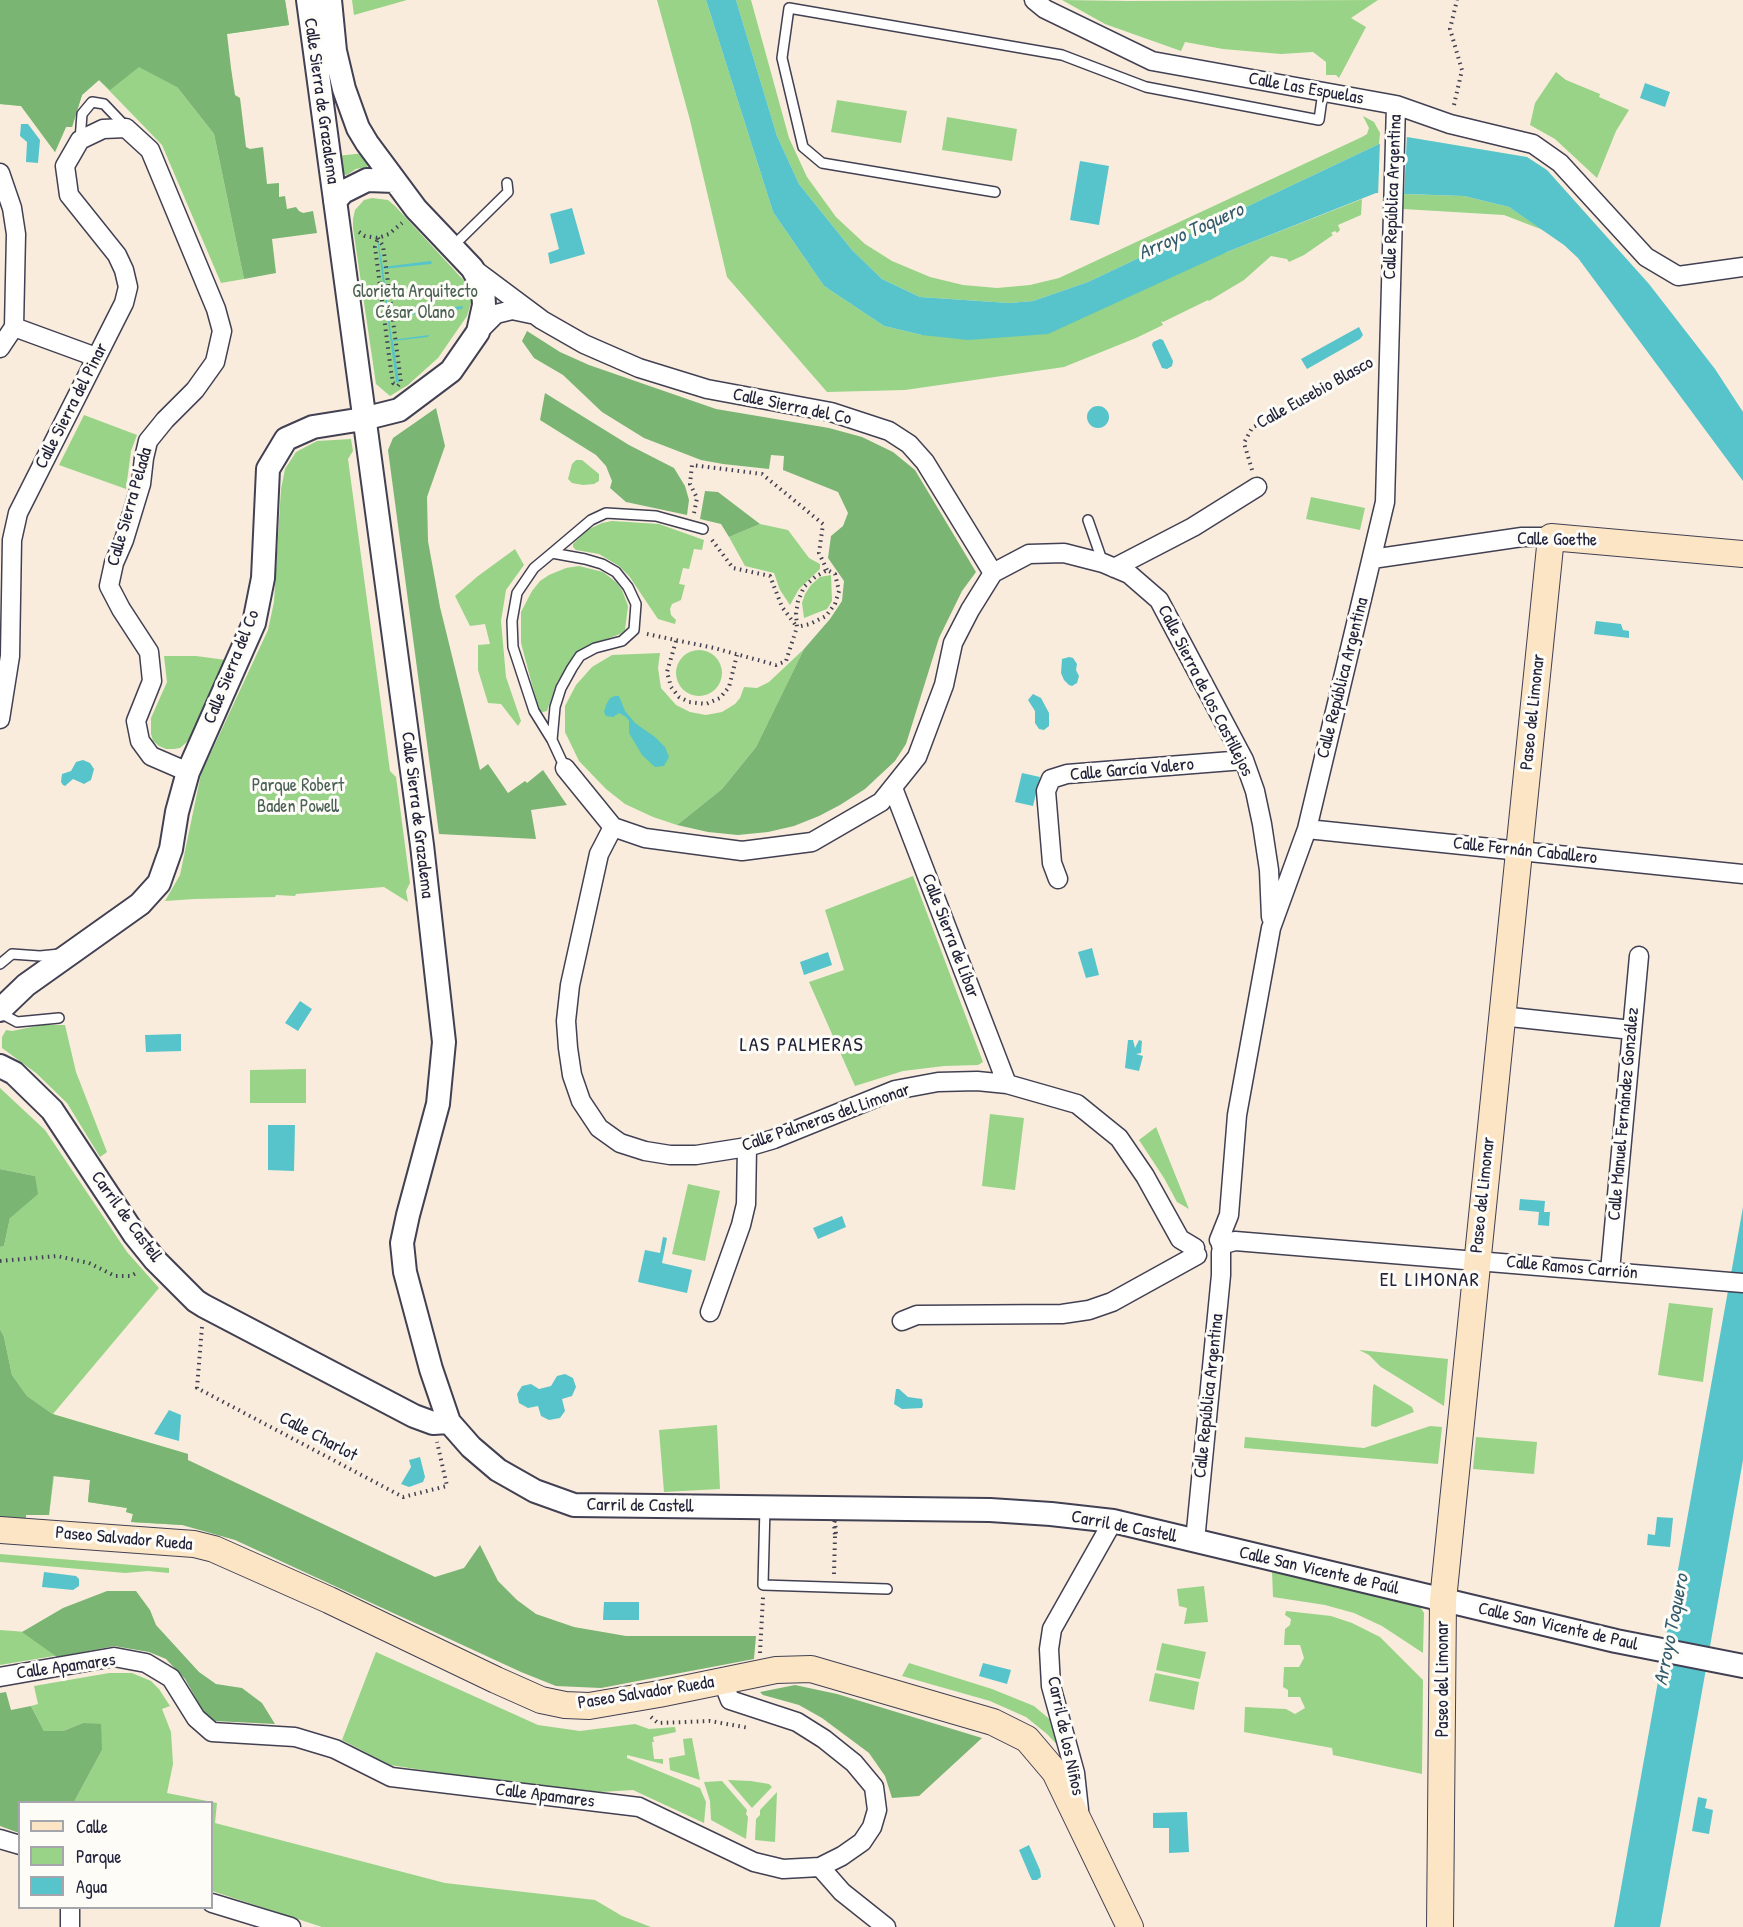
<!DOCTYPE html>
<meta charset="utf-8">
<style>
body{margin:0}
#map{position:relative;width:1743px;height:1927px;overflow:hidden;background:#f9ecdc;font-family:"Patrick Hand",sans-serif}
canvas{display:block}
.legend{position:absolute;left:18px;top:1801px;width:195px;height:108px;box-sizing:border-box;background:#fdfcf7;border:2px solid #a5a5ac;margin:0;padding:8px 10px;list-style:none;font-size:18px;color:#22223b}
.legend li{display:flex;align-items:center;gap:12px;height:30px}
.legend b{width:30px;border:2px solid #a5a5ac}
</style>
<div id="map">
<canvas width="1743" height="1927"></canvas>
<ul class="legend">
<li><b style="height:8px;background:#fce5c4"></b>Calle</li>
<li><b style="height:16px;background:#98d387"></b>Parque</li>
<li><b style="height:16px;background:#56c4ca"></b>Agua</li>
</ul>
</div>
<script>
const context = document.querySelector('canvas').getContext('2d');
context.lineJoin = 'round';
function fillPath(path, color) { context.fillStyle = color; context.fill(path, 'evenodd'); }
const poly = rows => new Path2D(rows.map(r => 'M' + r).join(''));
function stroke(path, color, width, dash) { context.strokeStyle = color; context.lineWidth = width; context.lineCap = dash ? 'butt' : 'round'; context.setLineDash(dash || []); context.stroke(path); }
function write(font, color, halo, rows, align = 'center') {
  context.font = font + ' "Patrick Hand",sans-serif'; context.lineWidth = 6; context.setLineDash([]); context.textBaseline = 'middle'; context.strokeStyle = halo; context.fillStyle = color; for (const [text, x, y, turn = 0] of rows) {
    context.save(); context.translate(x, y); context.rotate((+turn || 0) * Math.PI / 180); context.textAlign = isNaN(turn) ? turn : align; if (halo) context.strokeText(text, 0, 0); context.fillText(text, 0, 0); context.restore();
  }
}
fillPath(poly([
 [0,0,285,0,289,25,171,42,177,87,214,134,244,279,221,283,162,145,99,80,82,95,72,127,66,127,55,152,21,106,0,104],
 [352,0,407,0,354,15],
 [657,0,706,0,773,212,824,286,884,326,922,335,1227,252,1362,199,1361,215,1338,225,1340,230,1337,233,1335,231,1331,233,1333,235,1304,255,1289,262,1287,259,1271,256,1244,280,1209,301,1208,300,1163,322,1161,321,1163,325,1136,338,1064,367,905,390,827,392,727,277,690,120],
 [736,0,751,0,789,138,807,177,836,217,865,244,892,261,930,277,963,285,997,288,1030,285,1059,278,1362,137,1367,134,1369,128,1363,116,1374,122,1380,133,1379,144,1088,282,1033,301,1009,303,920,297,882,279,852,250,799,184,777,136],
 [1062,0,1127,1,1378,0,1351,18,1366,27,1339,78,1336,75,1326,75,1326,62,1313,52,1281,54,1223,49,1185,42,1181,51,1105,24],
 [1556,72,1566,80,1600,94,1599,97,1629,110,1616,131,1597,178,1555,139,1530,125,1535,103],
 [837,100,907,111,901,143,831,132],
 [947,117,1017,129,1012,161,942,150],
 [365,153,369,164,367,167,356,169,347,175,341,174,337,156],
 [1404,194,1464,196,1509,207,1543,230,1504,215,1403,209],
 [372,198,388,200,395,206,468,285,473,296,467,316,438,358,408,385,390,396,376,384,353,228,353,219,355,210,364,200],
 [84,415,137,435,131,451,126,489,59,465],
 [351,439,353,451,348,459,390,771,396,777,410,883,406,891,408,902,384,887,296,894,295,896,276,895,275,897,194,899,165,901,180,875,201,774,268,630,274,602,281,489,285,469,296,452,317,441],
 [576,460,582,460,599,474,599,481,594,484,583,485,572,483,568,479,572,464],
 [1311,497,1365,508,1360,530,1306,519],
 [612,521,659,524,704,540,702,550,694,549,689,569,683,568,679,584,685,585,681,600,672,604,670,609,671,615,676,620,675,624,658,619,629,576,619,566,599,554,576,550,573,547,573,544,587,530,602,523],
 [760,524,788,530,809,558,820,564,820,569,799,589,790,605,780,590,774,573,745,566,729,537],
 [515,549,524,565,506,590,501,621,506,677,521,721,518,726,501,704,488,703,478,670,478,645,490,644,485,624,470,626,455,596,478,576],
 [579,566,603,572,616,582,622,590,628,606,625,630,620,634,589,646,575,655,557,682,547,711,543,712,540,711,538,707,521,643,521,612,532,591,540,581,549,575,566,568],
 [831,575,832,601,827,609,804,618,802,603,805,594,811,585,820,577],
 [804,649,756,747,722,789,677,825,653,817,625,804,606,789,579,761,565,732,565,706,576,685,592,667,612,655,660,653,658,668,661,688,676,705,690,712,706,715,722,712,735,704,740,698,744,687,757,688,769,682],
 '676 673a23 23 0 1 1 46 0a23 23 0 1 1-46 0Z',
 [164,656,196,656,226,660,188,741,180,748,174,749,166,749,159,746,153,741,151,734,151,718,167,682],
 [913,876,983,1062,978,1065,944,1066,903,1071,855,1086,809,982,844,970,825,910],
 [42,1025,65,1025,76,1072,107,1152,100,1157,67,1103,36,1073,2,1048,2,1037,6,1030,12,1031],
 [306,1069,306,1103,250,1103,250,1070],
 [0,1088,45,1130,127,1252,159,1288,53,1414,188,1454,182,1525,131,1522,133,1514,126,1512,127,1508,88,1502,90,1480,54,1476,49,1515,52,1415,27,1396,12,1375,4,1337,0,1329,0,1247,4,1246,10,1218,35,1176,0,1169],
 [990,1114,1024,1118,1015,1190,982,1186],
 [1156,1127,1189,1209,1177,1202,1164,1178,1139,1140],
 [688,1184,720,1191,705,1261,672,1254],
 [1669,1303,1713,1308,1703,1382,1658,1375],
 [1359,1350,1448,1359,1444,1406,1381,1367,1369,1355],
 [1374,1384,1412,1407,1414,1412,1376,1427,1371,1426,1373,1387],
 [717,1425,720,1489,664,1492,659,1430],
 [1430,1426,1442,1427,1438,1464,1244,1448,1245,1437,1364,1448],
 [1476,1437,1537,1442,1534,1474,1473,1469],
 [0,1554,169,1568,169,1573,148,1571,125,1573,0,1562],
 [1272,1571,1419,1605,1424,1613,1423,1653,1382,1626,1354,1613,1325,1605,1273,1597],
 [1204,1586,1208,1622,1184,1624,1187,1608,1179,1606,1177,1589],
 [1286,1611,1331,1616,1352,1623,1380,1637,1423,1680,1422,1774,1333,1755,1332,1748,1244,1732,1245,1707,1286,1709,1295,1714,1305,1708,1300,1697,1288,1697,1288,1690,1283,1687,1284,1667,1299,1667,1304,1658,1300,1645,1284,1645,1285,1629,1290,1625,1291,1619,1285,1615],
 [0,1630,118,1639,114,1646,0,1665],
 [1162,1643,1206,1652,1200,1679,1156,1670],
 [376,1652,538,1725,580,1731,635,1724,649,1729,675,1727,676,1732,653,1737,654,1742,652,1742,654,1759,663,1759,663,1764,627,1755,627,1758,700,1788,706,1802,704,1823,633,1790,600,1792,474,1778,390,1765,342,1740],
 [909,1663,992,1689,1034,1706,1053,1722,1062,1750,1047,1734,1026,1717,990,1701,902,1676],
 [109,1673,132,1673,151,1681,159,1689,170,1706,162,1709,171,1732,173,1764,167,1793,217,1803,215,1823,445,1883,595,1900,622,1916,651,1927,322,1927,212,1891,212,1802,74,1802,102,1750,83,1723,63,1731,44,1731,31,1706,38,1704,34,1686],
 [1155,1673,1199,1682,1194,1710,1149,1701],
 [692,1738,700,1780,670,1770,669,1758,685,1755,683,1739],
 [728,1780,751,1781,769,1784,772,1787,752,1808],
 [722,1781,747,1810,746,1814,748,1817,746,1839,711,1820,710,1801,704,1782],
 [777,1792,775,1842,755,1840,756,1819,760,1815,760,1810]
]), '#98d387');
fillPath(poly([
 [0,0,285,0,289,25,227,34,231,68,235,95,240,98,246,147,250,149,263,147,267,184,279,183,279,197,285,196,287,209,296,207,299,211,303,213,313,211,317,233,272,239,276,273,244,279,214,134,177,87,139,67,110,90,99,80,82,95,72,127,66,127,55,152,21,106,0,104],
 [527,331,560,352,589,365,716,409,829,428,862,437,893,452,915,470,976,572,962,591,939,638,906,744,895,761,865,789,840,805,819,816,794,826,768,832,738,835,708,832,677,825,722,789,756,747,804,649,830,619,842,601,844,581,828,558,831,536,843,526,848,513,838,492,783,470,784,456,771,455,769,469,723,464,701,460,644,438,602,412,563,375,534,358,522,341],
 [545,393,629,445,674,468,685,486,689,500,687,515,626,502,610,488,612,481,606,466,596,455,540,420],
 [436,408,445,446,427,497,428,541,440,607,480,770,488,764,508,793,525,781,527,783,543,770,567,805,531,810,536,839,439,834,388,450,393,438],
 [705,491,718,492,760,524,729,537,721,524,700,519],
 [0,1169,35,1176,38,1194,10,1218,4,1246,0,1247],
 [0,1329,4,1337,12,1375,27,1396,52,1414,188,1454,188,1460,435,1577,464,1568,480,1545,498,1581,517,1600,536,1614,574,1627,626,1636,756,1636,754,1659,601,1688,556,1686,521,1672,235,1540,182,1525,131,1522,133,1514,126,1512,127,1508,88,1502,90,1480,53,1476,49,1515,26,1515,26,1521,0,1519],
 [107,1591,136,1591,150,1610,156,1625,199,1672,216,1684,242,1688,262,1703,275,1724,215,1721,204,1713,185,1679,166,1659,149,1652,114,1646,57,1657,22,1632,63,1608],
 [795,1685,837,1694,982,1738,919,1796,892,1798,885,1776,869,1753,822,1718,799,1705,763,1695,760,1692],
 [6,1692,11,1710,31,1706,44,1731,63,1731,83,1723,101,1724,102,1750,74,1802,20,1802,19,1833,0,1826,0,1693]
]), '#7ab574');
fillPath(poly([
 [706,0,736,0,777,136,799,184,852,250,882,279,920,297,1009,303,1033,301,1088,282,1379,144,1407,137,1527,157,1547,170,1649,284,1715,369,1743,412,1743,481,1578,258,1564,245,1509,207,1464,196,1376,193,1227,252,1048,334,968,340,922,335,884,326,824,286,773,212],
 [1645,83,1670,92,1665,107,1640,98],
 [21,124,28,124,40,140,38,163,26,162,27,142,20,136],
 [1080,161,1109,166,1099,225,1070,220],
 [572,208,585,254,550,264,548,253,559,249,550,214],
 [376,230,383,267,430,261,432,262,431,264,383,269,389,316,463,306,462,309,389,317,392,340,429,335,428,337,393,341,399,381,398,383,396,382],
 [1359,327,1363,335,1360,339,1307,369,1301,359],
 [1160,339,1163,340,1173,361,1172,366,1167,369,1162,368,1152,345,1153,342],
 '1087 417a11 11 0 1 1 22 0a11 11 0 1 1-22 0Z',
 [1596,621,1621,624,1623,630,1629,631,1629,638,1594,634],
 [1069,657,1073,658,1077,664,1076,670,1079,676,1077,683,1072,686,1069,685,1064,680,1061,673,1062,659],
 [1033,694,1041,698,1049,713,1049,726,1044,730,1039,729,1035,723,1035,711,1028,700],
 [615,696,619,696,625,711,635,723,655,737,665,747,669,757,664,766,655,767,642,755,629,733,629,721,626,717,619,713,613,717,606,716,604,712,606,705,610,698],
 [83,760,90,763,94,769,91,780,84,784,73,779,65,786,63,785,61,782,62,774,71,771,76,762],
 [1022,773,1040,777,1033,806,1015,802],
 [1092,948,1099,975,1086,978,1078,952],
 [828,952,832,965,804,975,800,962],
 [300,1001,312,1009,298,1031,285,1023],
 [181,1034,181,1051,146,1052,145,1035],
 [1128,1040,1133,1040,1135,1048,1139,1040,1142,1041,1141,1053,1136,1054,1143,1056,1139,1071,1125,1068],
 [268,1125,295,1125,294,1171,268,1170],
 [1520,1199,1545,1201,1544,1212,1550,1212,1549,1226,1538,1225,1539,1212,1519,1210],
 [1743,1207,1743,1460,1712,1635,1660,1927,1614,1927],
 [842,1216,846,1227,818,1239,813,1228],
 [663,1237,667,1238,662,1263,692,1270,687,1293,638,1282,645,1250,660,1253],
 [565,1374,573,1378,576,1387,572,1396,562,1399,565,1411,560,1418,549,1420,541,1416,538,1406,528,1408,519,1403,517,1394,522,1386,531,1384,539,1389,551,1386,557,1376],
 [896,1389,899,1389,908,1397,922,1399,923,1405,922,1408,902,1409,894,1404],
 [169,1410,181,1415,179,1441,154,1434],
 [420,1457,425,1477,423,1482,409,1487,401,1484,411,1467,409,1460],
 [1657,1517,1673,1518,1670,1547,1647,1545,1648,1534,1655,1535],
 [44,1572,76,1576,79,1579,79,1586,73,1590,42,1587],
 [604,1602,639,1602,639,1620,603,1620],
 [983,1663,1011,1670,1007,1684,979,1676],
 [1698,1797,1707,1799,1705,1808,1713,1810,1709,1834,1692,1831],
 [1187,1812,1189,1852,1169,1853,1169,1828,1153,1828,1153,1813],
 [1029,1845,1040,1870,1041,1877,1037,1880,1032,1880,1030,1876,1019,1850]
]), '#56c4ca');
fillPath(poly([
 [1407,134,1404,197,1378,196,1380,141]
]), '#f9ecdc');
const service = poly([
 [80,140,82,114,92,102,104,104,125,126],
 [995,192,822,163,803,147,782,58,789,8,1062,55,1146,87,1319,120,1323,92],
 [452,247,508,192,507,183],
 [1088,520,1103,563],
 [552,553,585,559,602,564,616,572,628,587,636,604,634,630,622,641,595,648,580,656,572,668,561,688,555,707,552,740,534,711,513,647,512,621,517,593,534,568,552,553,591,520,606,513,656,516,703,529],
 [552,740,565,768],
 [0,964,12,954,40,956,60,954],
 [0,1013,17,1022,59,1018],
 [765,1507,763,1585,887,1589]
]);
const minor = poly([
 [1034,0,1045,9,1152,61,1396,105,1450,124,1533,144,1560,163,1646,257,1678,276,1743,267],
 [0,173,12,208,16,234,14,327,96,357],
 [475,270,542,320,584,344,639,368,707,389,831,412,889,431,909,444,925,462,993,573],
 [478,332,496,314,512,310,531,314],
 [0,348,14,327],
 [1372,559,1522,537,1551,537],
 [1114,568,1193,527,1257,487],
 [0,719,10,656,12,540,18,513,124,303,128,287,124,270,117,255,69,195,65,166,80,140,103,129,126,128,150,150,216,309,222,331,215,362,195,390,165,420,148,441,144,458,141,484,124,540,114,563,109,586,121,609,149,652,152,681,136,721,140,741,151,756,188,772],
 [565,768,613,827],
 [893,788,1007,1084],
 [613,827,645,838,742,851,812,842,881,802,917,757,944,685,953,643,970,610,993,573,1029,554,1064,553,1103,563,1129,574,1159,600,1244,760,1255,791,1262,824,1269,870,1271,917],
 [613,827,599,854,570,985,566,1021,568,1048,572,1075,581,1101,599,1128,620,1143,645,1151,670,1155,696,1155,747,1147,774,1139,895,1090,938,1082,977,1081,1007,1084,1077,1104,1119,1138,1145,1176,1180,1239,1195,1248],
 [1307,829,1743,874],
 [1058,879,1052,863,1046,791,1051,779,1067,774,1244,760],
 [1501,1016,1632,1030],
 [1219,1240,1229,1215,1237,1115,1271,928,1307,829,1385,502,1396,105],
 [1221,1245,1235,1241,1743,1283],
 [1610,1271,1639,956],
 [710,1312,741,1225,746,1204,747,1147],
 [902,1321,917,1315,1062,1314,1089,1310,1112,1302,1197,1255],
 [1195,1541,1221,1275,1221,1252],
 [0,1677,114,1657,146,1663,171,1678,196,1718,212,1732,295,1737,335,1749,391,1777,639,1807,754,1862,783,1869,820,1867,842,1856,862,1842,872,1827,877,1810,874,1787,854,1763,824,1739,797,1722,730,1700,723,1682],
 [1079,1810,1075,1773,1051,1686,1049,1649,1052,1629,1113,1521],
 [0,1839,20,1845],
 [820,1867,842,1892,886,1927],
 [212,1903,291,1927],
 [70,1927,70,1908]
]);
const tertiary = poly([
 [308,0,422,845,444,1042,438,1104,408,1215,402,1243,405,1272,431,1369,449,1422,471,1447,498,1470,535,1491,574,1505,990,1510,1051,1514,1113,1521,1616,1641,1743,1666],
 [335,201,343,192,367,180,395,181],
 [0,1010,26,985,140,904,159,883,171,849,177,812,188,772,254,623,263,578,268,469,286,439,313,427,363,419,399,410,451,371,478,332,484,305,483,287,472,268,416,209,367,143,358,128,344,89,335,51,330,0],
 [0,1066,14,1073,52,1110,134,1234,155,1260,196,1301,204,1306,414,1416,433,1423,449,1422]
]);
const secondary = poly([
 [0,1530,194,1544,214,1549,329,1600,496,1680,541,1700,565,1705,589,1706,659,1694,776,1670,811,1669,993,1722,1027,1739,1055,1772,1130,1927],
 [1440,1927,1443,1600,1551,537,1743,554]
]);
stroke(service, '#424053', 12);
stroke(minor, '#424053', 21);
stroke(tertiary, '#424053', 26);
stroke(secondary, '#424053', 28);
stroke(poly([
 [1454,105,1462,70,1450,29,1457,0],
 [359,232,365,236,378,238,389,234,402,223],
 [378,238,383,246,386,267,401,382,398,386,393,383,391,371,375,247,378,238],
 [1252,470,1244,443,1252,428,1371,361],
 [694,513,697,498,690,484,692,465,762,474,823,524,819,553,827,570],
 [712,540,733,568,770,576,782,607,797,627],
 [647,634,714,648,776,665,786,661,797,627,796,614,798,601,804,587,815,577,827,570,835,574,839,591,835,604,826,616,810,624,797,627],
 [676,641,667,672,671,687,679,697,689,702,706,704,720,698,729,687,737,655],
 [0,1261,57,1256,89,1263,115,1276,131,1276,138,1272],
 [202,1327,197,1388,403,1497,447,1486,437,1442],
 [835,1520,836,1534,835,1536,834,1523,835,1520],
 [834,1574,835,1536],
 [760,1653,763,1597],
 [651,1717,658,1723,710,1721,749,1728]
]), '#424053', 4, [1.5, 4.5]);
stroke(service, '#fff', 9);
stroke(minor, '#fff', 18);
stroke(tertiary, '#fff', 22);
stroke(secondary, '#fce5c4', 26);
write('18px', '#22223b', '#fdfcf7', [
 ["Calle Las Espuelas",1306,89,10],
 ["Calle Sierra de Grazalema",321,101,82],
 ["Calle República Argentina",1393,197,-88],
 ["Calle Eusebio Blasco",1315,393,-29],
 ["Calle Sierra del Pinar",72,406,-63],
 ["Calle Sierra del Co",792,407,12],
 ["Calle Sierra Pelada",130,507,-74],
 ["Calle Goethe",1557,540,1],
 ["Calle Sierra del Co",232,667,-68],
 ["Calle República Argentina",1343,678,-76],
 ["Calle Sierra de los Castillejos",1205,691,63],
 ["Paseo del Limonar",1533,712,-84],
 ["Calle García Valero",1132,770,-5],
 ["Calle Sierra de Grazalema",417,815,83],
 ["Calle Fernán Caballero",1525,851,6],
 ["Calle Sierra de Líbar",950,936,69],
 ["Calle Manuel Fernández González",1624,1114,-85],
 ["Calle Palmeras del Limonar",826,1118,-19],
 ["Paseo del Limonar",1483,1195,-84],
 ["Carril de Castell",126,1217,54],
 ["Calle Ramos Carrión",1572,1268,5],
 ["Calle República Argentina",1209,1396,-84],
 ["Calle Charlot",318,1437,28],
 ["Carril de Castell",640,1506,1],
 ["Carril de Castell",1124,1527,11],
 ["Paseo Salvador Rueda",124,1539,5],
 ["Calle San Vicente de Paúl",1319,1571,13],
 ["Calle San Vicente de Paul",1558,1627,13],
 ["Calle Apamares",66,1667,-8],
 ["Paseo del Limonar",1443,1679,-90],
 ["Paseo Salvador Rueda",646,1693,-9],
 ["Carril de los Niños",1065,1736,78],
 ["Calle Apamares",545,1796,7]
]);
write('18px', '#4b6056', '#fdfcf7', [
 ["Glorieta Arquitecto",415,292],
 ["César Olano",415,313],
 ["Parque Robert",298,786],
 ["Baden Powell",298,807]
]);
write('italic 20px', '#345b6d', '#fdfcf7', [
 ["Arroyo Toquero",1191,232,-24],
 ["Arroyo Toquero",1672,1630,-79]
]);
context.letterSpacing = '1.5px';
write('20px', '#22223b', '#fdfcf7', [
 ["LAS PALMERAS",802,1046],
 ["EL LIMONAR",1430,1281]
]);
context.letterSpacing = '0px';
</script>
